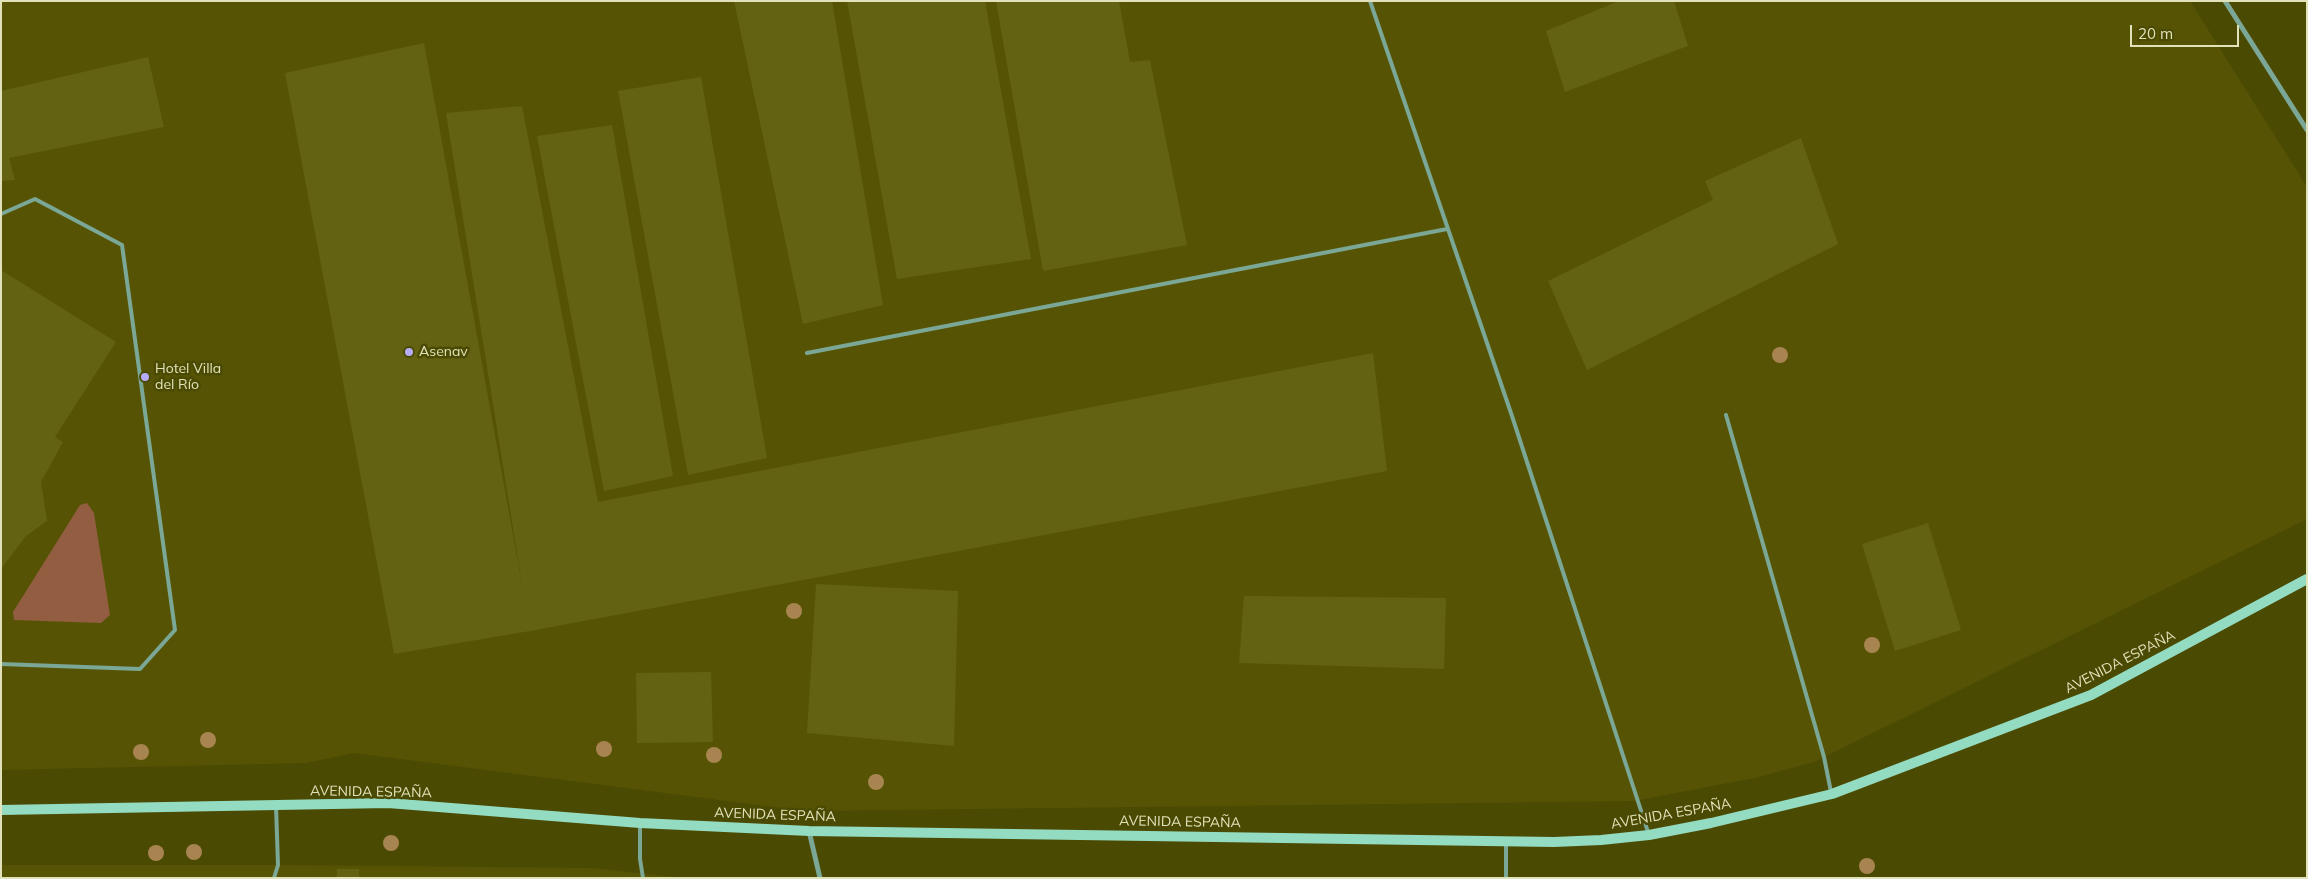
<!DOCTYPE html>
<meta charset="utf-8">
<style>
body{margin:0}
#map{position:relative;width:2308px;height:879px;overflow:hidden;background:#4b4a03;font-family:Mulish,sans-serif}
canvas{display:block}
.frame{position:absolute;inset:0;border:2px solid #e1e2ba;pointer-events:none}
.scale{position:absolute;left:2130px;top:25px;width:109px;height:22px;box-sizing:border-box;border:2px solid #e1e2ba;border-top:0;padding-left:6px;font-size:15px;line-height:18px;white-space:nowrap;color:#e1e2ba;-webkit-text-stroke:4px #4b4a03;paint-order:stroke}
</style>
<div id="map">
<canvas width="2308" height="879"></canvas>
<div class="frame"></div>
<div class="scale">20 m</div>
</div>
<script>
const context = document.querySelector('canvas').getContext('2d');
context.lineJoin = 'round';
function fillPath(path, color) { context.fillStyle = color; context.fill(path, 'evenodd'); }
const poly = rows => new Path2D(rows.map(r => 'M' + r).join(''));
function stroke(path, color, width, dash) { context.strokeStyle = color; context.lineWidth = width; context.lineCap = dash ? 'butt' : 'round'; context.setLineDash(dash || []); context.stroke(path); }
function write(font, color, halo, rows, align = 'center') {
  context.font = font + ' Mulish,sans-serif'; context.lineWidth = 5; context.setLineDash([]); context.textBaseline = 'middle'; context.strokeStyle = halo; context.fillStyle = color; for (const [text, x, y, turn = 0] of rows) {
    context.save(); context.translate(x, y); context.rotate((+turn || 0) * Math.PI / 180); context.textAlign = isNaN(turn) ? turn : align; if (halo) context.strokeText(text, 0, 0); context.fillText(text, 0, 0); context.restore();
  }
}
fillPath(poly([
 [1,1,2190,1,2307,187,2307,519,1814,762,1754,778,1634,801,805,811,354,753,306,763,1,770],
 [1,865,278,865,592,868,684,878,1,878]
]), '#565404');
fillPath(poly([
 [87,503,94,513,110,615,101,623,14,620,13,612,80,505]
]), '#925d40');
fillPath(poly([
 [734,1,832,1,883,305,803,324],
 [847,1,985,1,1031,259,897,279],
 [996,1,1119,1,1130,62,1150,60,1187,245,1043,271],
 [1619,1,1674,1,1688,46,1565,92,1546,31],
 [424,43,523,590,446,113,522,106,598,502,1373,353,1387,471,530,631,394,654,285,73],
 [148,57,164,127,9,158,15,180,1,181,1,91],
 [701,77,767,458,688,475,618,91],
 [612,125,673,476,604,491,537,136],
 [1801,138,1838,244,1587,370,1548,281,1713,200,1705,181],
 [1,270,116,342,55,437,63,442,41,482,47,521,26,536,1,569],
 [1928,523,1961,630,1895,651,1862,544],
 [816,584,958,591,954,746,807,733],
 [1244,596,1446,598,1444,669,1239,663],
 [711,672,713,742,637,743,636,673],
 [337,869,359,869,359,878,337,878]
]), '#636213');
stroke(poly([
 [1370,1,1512,416,1649,835],
 [1,214,35,199,122,245,175,630,140,669,1,664],
 [807,353,1447,229],
 [1726,415,1824,757,1831,792],
 [640,823,640,859,643,878],
 [274,878,278,865,276,806],
 [1506,878,1506,843]
]), '#7ba796', 4);
stroke(poly([
 [2225,1,2307,130],
 [809,831,820,878]
]), '#7ba796', 5);
stroke(poly([
 [1,810,388,803,640,823,809,831,1554,842,1601,840,1649,835,1711,823,1832,794,2091,695,2307,579]
]), '#94dcc1', 10);
context.fillStyle = '#a88451';
for (const [x, y] of [
 [1780,355],
 [794,611],
 [1872,645],
 [208,740],
 [604,749],
 [141,752],
 [714,755],
 [876,782],
 [391,843],
 [194,852],
 [156,853],
 [1867,866]
]) { context.beginPath(); context.arc(x, y, 8, 0, 2 * Math.PI); context.fill(); }
for (const [x, y, r, color] of [
 [409,352,5,"#b5acf8"],
 [145,377,5,"#b5acf8"]
]) { const dot = new Path2D(); dot.arc(x, y, r, 0, 2 * Math.PI); context.fillStyle = color; context.fill(dot); stroke(dot, '#4b4a03', 2); }
write('14px', '#e1e2ba', '#4b4a03', [
 ["Asenav",419,352],
 ["Hotel Villa",155,369],
 ["del Río",155,385]
], 'left');
write('14px', '#e1e2ba', '#4b4a03', [
 ["AVENIDA ESPAÑA",2120,662,-27],
 ["AVENIDA ESPAÑA",371,792,1],
 ["AVENIDA ESPAÑA",1671,814,-10],
 ["AVENIDA ESPAÑA",775,815,2],
 ["AVENIDA ESPAÑA",1180,822,1]
]);
</script>
